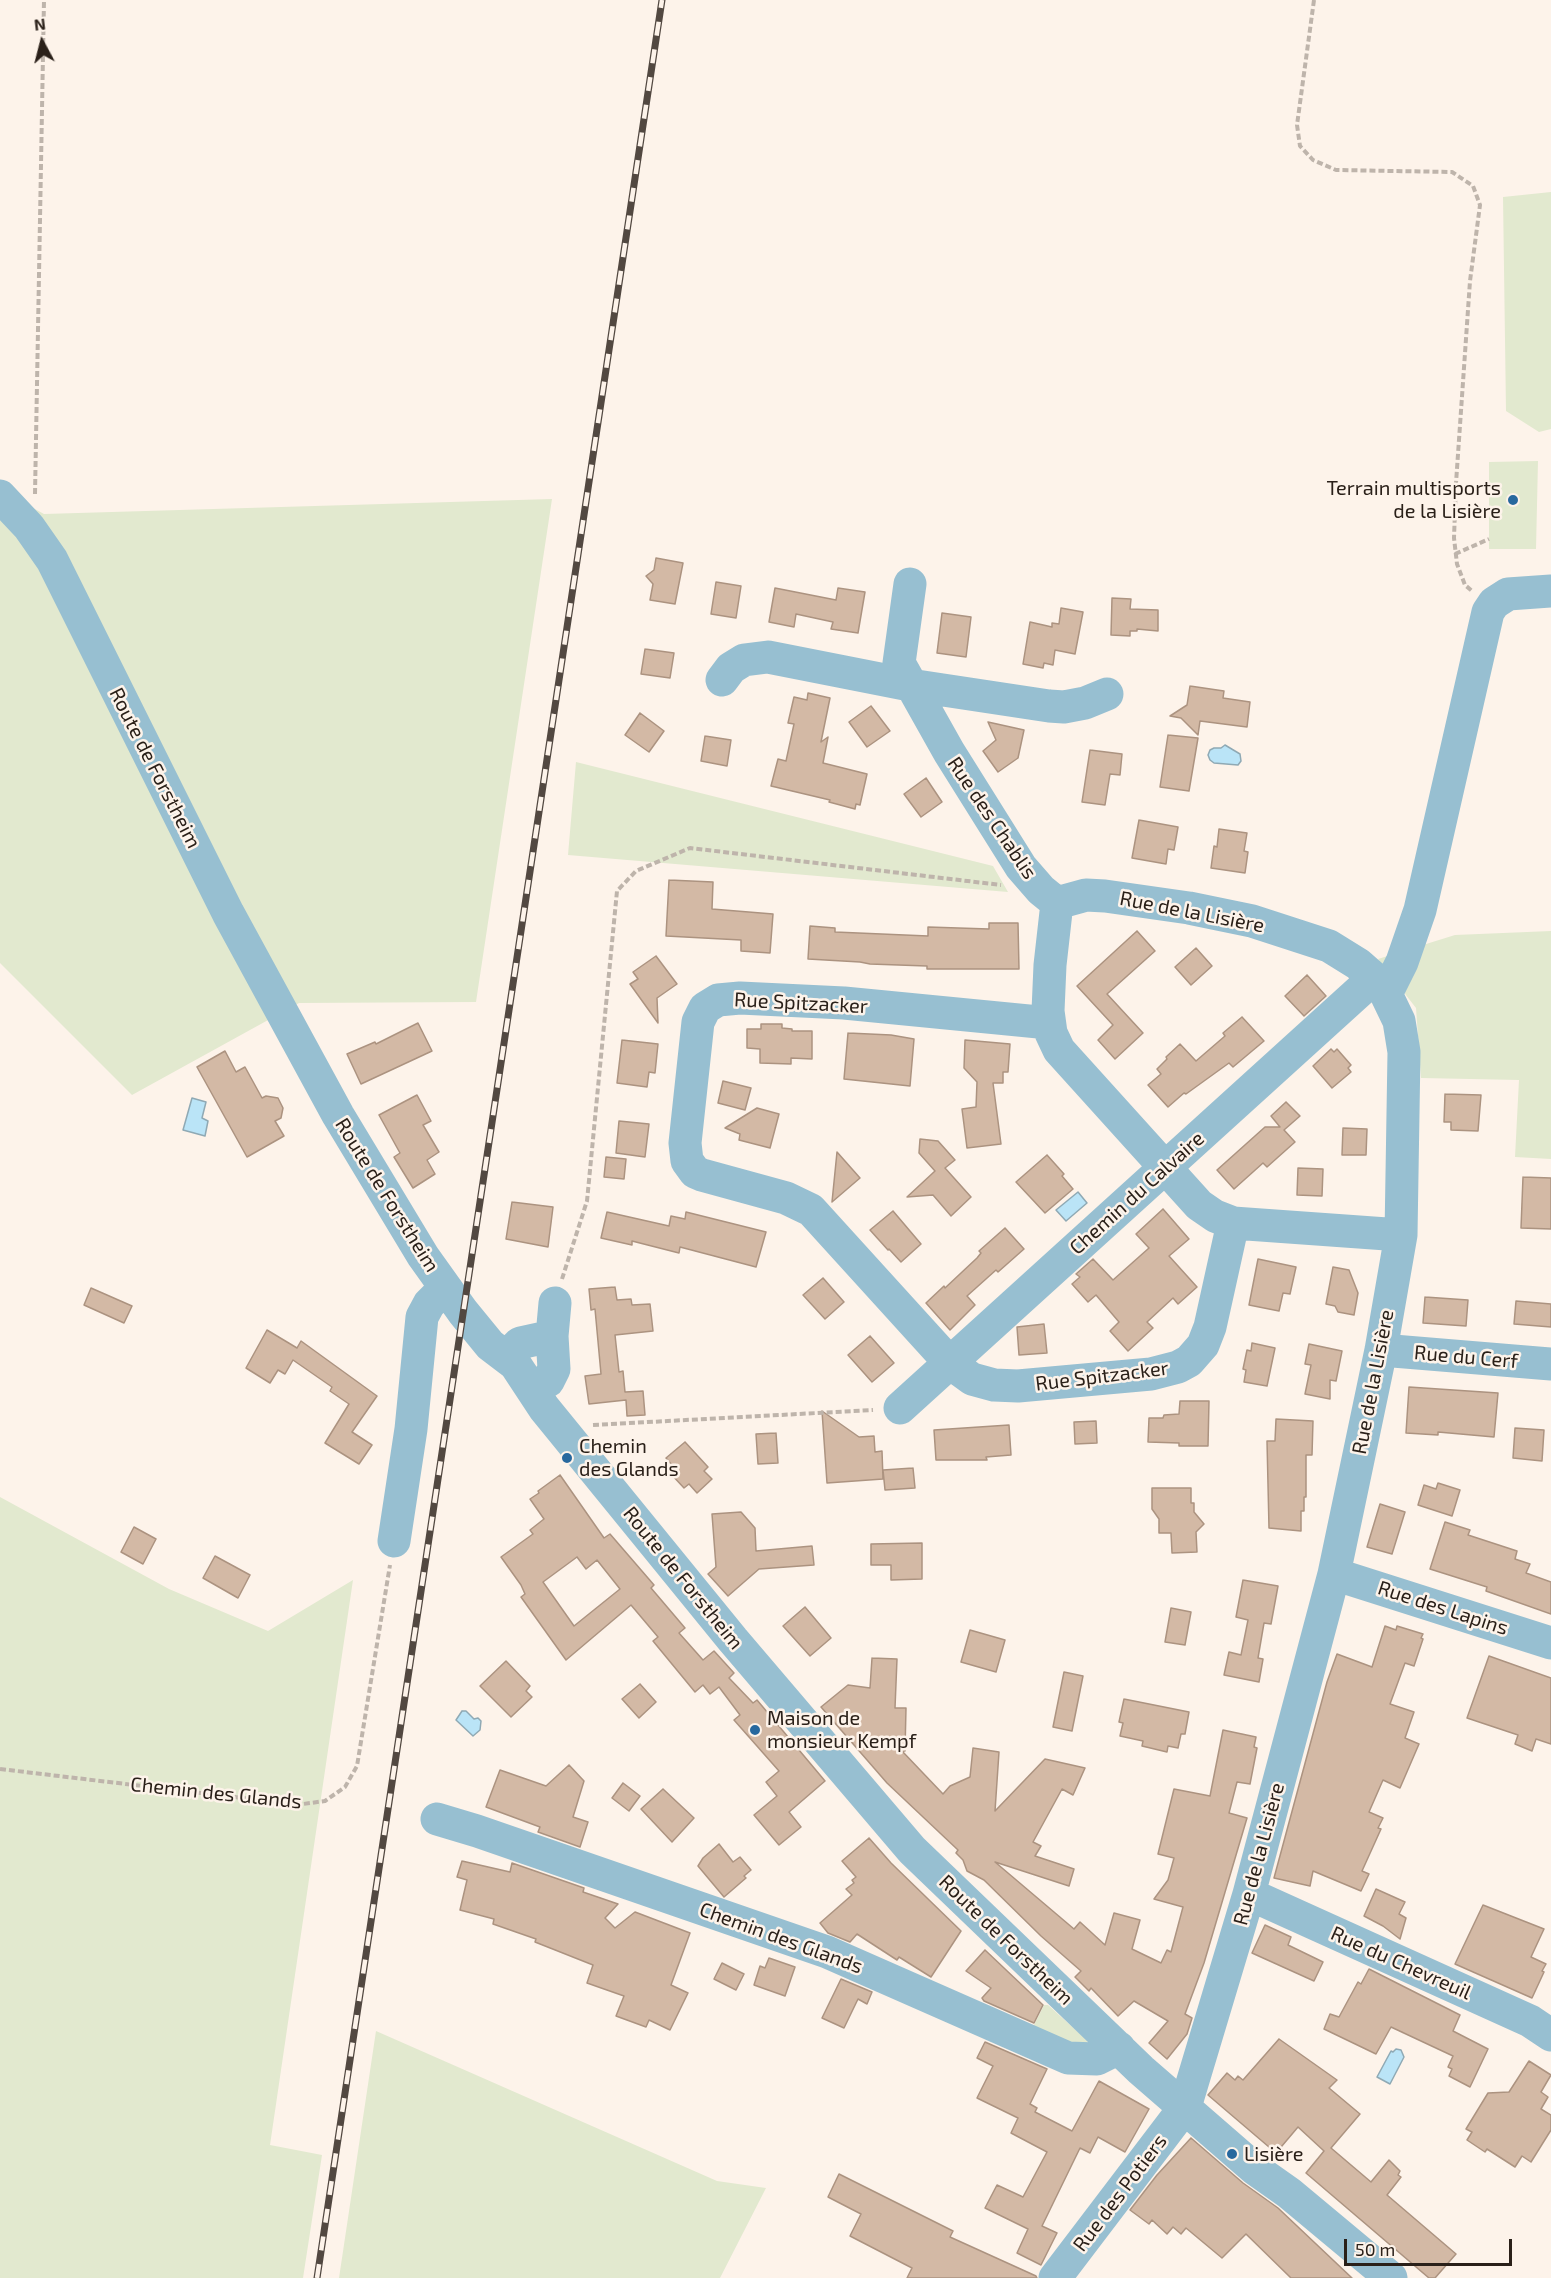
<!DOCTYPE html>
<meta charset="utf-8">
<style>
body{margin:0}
#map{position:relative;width:1551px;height:2278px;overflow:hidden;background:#fdf3ea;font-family:"Exo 2",sans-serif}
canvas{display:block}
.north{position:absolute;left:12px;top:12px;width:60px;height:60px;-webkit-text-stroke:4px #fdf3ea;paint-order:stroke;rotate:353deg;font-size:16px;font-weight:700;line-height:24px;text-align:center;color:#2a2019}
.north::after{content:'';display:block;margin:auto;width:21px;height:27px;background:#2a2019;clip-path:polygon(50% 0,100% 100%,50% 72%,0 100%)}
.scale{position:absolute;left:1344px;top:2239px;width:168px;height:27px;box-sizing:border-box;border:3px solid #2a2019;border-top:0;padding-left:8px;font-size:18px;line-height:21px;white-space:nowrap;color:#2a2019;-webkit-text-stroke:4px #fdf3ea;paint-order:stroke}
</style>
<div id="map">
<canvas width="1551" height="2278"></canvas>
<div class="north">N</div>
<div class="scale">50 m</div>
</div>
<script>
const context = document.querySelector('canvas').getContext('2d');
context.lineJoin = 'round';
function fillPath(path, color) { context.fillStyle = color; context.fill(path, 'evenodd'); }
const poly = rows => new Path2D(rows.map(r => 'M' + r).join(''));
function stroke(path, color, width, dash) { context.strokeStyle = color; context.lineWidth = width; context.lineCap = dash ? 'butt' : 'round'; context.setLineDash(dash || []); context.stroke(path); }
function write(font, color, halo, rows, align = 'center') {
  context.font = font + ' "Exo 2",sans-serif'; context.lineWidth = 5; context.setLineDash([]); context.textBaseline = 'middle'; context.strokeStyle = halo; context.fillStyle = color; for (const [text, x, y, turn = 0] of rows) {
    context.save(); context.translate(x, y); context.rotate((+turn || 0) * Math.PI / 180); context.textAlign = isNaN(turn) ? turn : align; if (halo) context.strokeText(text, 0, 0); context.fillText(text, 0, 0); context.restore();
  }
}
fillPath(poly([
 [1551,192,1551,429,1539,432,1506,411,1503,197],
 [1538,461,1536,549,1489,549,1489,462],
 [0,490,44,514,552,499,476,1002,299,1003,132,1095,0,963],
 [576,762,993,866,1008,892,568,855],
 [1551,931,1551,1159,1515,1157,1519,1080,1421,1078,1416,1008,1378,959,1455,935],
 [0,1497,169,1589,268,1631,353,1580,270,2145,322,2155,303,2278,0,2278],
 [1044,2005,1048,2005,1088,2041,1086,2046,1030,2033],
 [376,2031,717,2181,766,2188,720,2278,339,2278]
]), '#e2e9cf');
const water = poly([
 [1225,745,1240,754,1241,761,1238,765,1214,763,1210,760,1208,755,1210,750,1214,748,1221,748,1225,745],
 [192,1098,206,1102,202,1118,208,1121,205,1136,183,1130,192,1098],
 [1078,1192,1087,1203,1066,1221,1056,1210,1078,1192],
 [462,1711,466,1711,474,1719,478,1718,481,1721,480,1730,473,1736,456,1720,462,1711],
 [1396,2049,1401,2050,1404,2057,1390,2084,1377,2077,1391,2051,1393,2052,1396,2049]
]);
fillPath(water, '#bae4f7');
stroke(water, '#8fa9b4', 1.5);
const building = poly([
 [656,558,683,563,675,604,650,600,653,584,646,576,654,570,656,558],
 [716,582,741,586,736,618,711,614,716,582],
 [775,588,836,600,838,588,865,592,858,633,831,629,833,622,796,614,794,627,769,622,775,588],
 [1112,598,1131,599,1130,609,1158,610,1158,631,1137,629,1137,631,1130,631,1130,636,1111,635,1112,598],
 [1061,608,1083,612,1075,654,1055,650,1053,665,1044,663,1043,668,1023,664,1030,622,1052,627,1052,623,1059,624,1061,608],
 [942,613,971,617,966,657,937,653,942,613],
 [645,649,674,653,670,678,641,674,645,649],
 [1190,686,1224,691,1223,698,1250,702,1247,727,1200,721,1198,735,1181,718,1170,716,1187,705,1190,686],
 [808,693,830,698,821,742,828,737,823,763,867,774,860,805,856,804,855,809,829,802,830,800,771,786,778,759,786,761,794,724,788,723,794,697,807,700,808,693],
 [871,706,890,731,867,747,849,722,871,706],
 [640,713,664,731,649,752,625,735,640,713],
 [988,722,1024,730,1018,758,998,772,983,751,996,740,988,722],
 [1168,735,1198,738,1189,791,1160,787,1168,735],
 [705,736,731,740,727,766,701,761,705,736],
 [1090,750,1122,754,1120,775,1110,774,1105,805,1082,802,1090,750],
 [926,778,942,802,921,817,904,794,926,778],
 [1139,820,1178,827,1174,850,1168,849,1166,864,1132,858,1139,820],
 [1219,829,1247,833,1244,851,1248,852,1245,873,1211,868,1214,846,1217,847,1219,829],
 [669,880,713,882,712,909,773,914,770,953,741,951,741,940,666,936,669,880],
 [989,923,1018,923,1019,969,927,969,927,966,870,964,860,962,808,959,810,926,835,928,835,932,928,936,928,927,989,929,989,923],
 [1137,931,1155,951,1107,994,1143,1033,1115,1059,1098,1040,1113,1025,1077,986,1137,931],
 [1196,948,1212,966,1191,985,1175,967,1196,948],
 [656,956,677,984,657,998,658,1023,630,984,638,979,633,972,656,956],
 [1307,975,1326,996,1304,1016,1285,996,1307,975],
 [1242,1017,1264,1041,1233,1067,1229,1063,1186,1094,1184,1093,1168,1107,1148,1085,1161,1074,1157,1069,1167,1059,1166,1057,1180,1044,1196,1061,1225,1036,1223,1033,1242,1017],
 [418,1023,432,1051,361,1084,347,1054,375,1042,376,1044,418,1023],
 [761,1024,782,1024,782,1028,792,1029,792,1031,812,1031,812,1059,791,1058,791,1064,760,1063,760,1049,747,1048,747,1029,761,1029,761,1024],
 [848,1033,891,1035,914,1039,910,1086,844,1079,848,1033],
 [622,1040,658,1044,655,1073,649,1072,647,1087,617,1083,622,1040],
 [965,1040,1010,1044,1008,1072,1003,1072,1003,1083,993,1083,1001,1144,967,1148,962,1109,976,1107,977,1082,964,1068,965,1040],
 [1331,1049,1334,1052,1337,1049,1351,1065,1348,1068,1351,1072,1332,1088,1313,1066,1331,1049],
 [225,1051,236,1072,245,1067,262,1098,266,1096,278,1098,283,1108,281,1118,275,1121,284,1136,247,1157,197,1067,225,1051],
 [723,1081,751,1088,745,1110,718,1103,723,1081],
 [1445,1094,1481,1095,1478,1131,1451,1130,1451,1122,1444,1122,1445,1094],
 [417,1095,431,1121,423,1125,439,1152,427,1160,435,1174,413,1188,394,1157,400,1153,379,1115,417,1095],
 [1286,1102,1300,1116,1284,1130,1295,1142,1267,1167,1263,1163,1234,1189,1217,1170,1265,1127,1280,1127,1271,1116,1286,1102],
 [757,1108,779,1114,770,1148,739,1140,740,1134,725,1128,757,1108],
 [619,1121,649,1124,645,1157,616,1153,619,1121],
 [1343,1128,1367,1129,1366,1155,1342,1155,1343,1128],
 [920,1139,938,1141,955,1160,945,1168,971,1197,951,1216,933,1195,907,1197,935,1171,919,1153,920,1139],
 [837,1152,860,1178,832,1202,837,1152],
 [1047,1155,1064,1174,1062,1176,1073,1189,1045,1213,1016,1182,1047,1155],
 [606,1157,626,1159,624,1179,604,1177,606,1157],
 [1298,1168,1323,1169,1322,1196,1297,1195,1298,1168],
 [1523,1177,1551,1178,1551,1229,1521,1228,1523,1177],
 [512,1202,553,1207,548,1247,506,1239,512,1202],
 [1163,1209,1189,1239,1169,1256,1197,1287,1178,1304,1173,1298,1147,1322,1153,1328,1128,1351,1110,1331,1119,1322,1096,1295,1088,1302,1072,1284,1080,1277,1076,1274,1093,1259,1113,1280,1149,1248,1136,1234,1163,1209],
 [893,1211,921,1244,901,1262,889,1249,888,1250,870,1230,893,1211],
 [607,1212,669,1226,671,1216,685,1219,686,1212,766,1232,756,1267,680,1247,679,1253,632,1241,632,1245,601,1238,607,1212],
 [1005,1228,1024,1249,998,1272,996,1270,967,1296,975,1305,950,1330,926,1303,944,1286,945,1288,977,1258,981,1253,979,1251,1005,1228],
 [1258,1259,1296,1267,1290,1294,1283,1293,1279,1311,1249,1305,1258,1259],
 [1333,1267,1349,1270,1358,1293,1354,1315,1338,1312,1335,1306,1326,1304,1333,1267],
 [823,1278,844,1302,825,1319,803,1295,823,1278],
 [615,1287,617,1300,631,1299,632,1305,650,1304,653,1331,615,1335,619,1372,623,1371,625,1392,643,1391,645,1415,627,1416,626,1400,589,1404,585,1376,601,1374,595,1309,591,1310,589,1289,615,1287],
 [91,1288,132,1306,124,1323,84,1305,91,1288],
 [1425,1297,1468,1300,1466,1326,1423,1323,1425,1297],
 [1516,1301,1551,1304,1551,1327,1514,1324,1516,1301],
 [1044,1324,1047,1353,1019,1355,1017,1327,1044,1324],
 [267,1330,297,1348,301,1341,377,1396,352,1432,372,1445,359,1464,325,1443,349,1404,330,1391,332,1387,293,1360,285,1374,278,1370,270,1383,246,1368,267,1330],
 [870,1336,894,1363,872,1382,848,1355,870,1336],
 [1252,1343,1275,1348,1267,1386,1244,1382,1246,1370,1243,1369,1247,1350,1251,1351,1252,1343],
 [1309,1344,1342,1351,1336,1381,1330,1380,1330,1399,1305,1394,1311,1365,1305,1364,1309,1344],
 [1409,1387,1498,1393,1494,1437,1438,1432,1438,1435,1406,1433,1409,1387],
 [1180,1401,1209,1401,1208,1446,1179,1446,1179,1443,1148,1442,1149,1418,1163,1418,1164,1415,1179,1414,1180,1401],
 [822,1411,859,1437,874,1436,875,1452,882,1451,883,1479,827,1483,822,1411],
 [1276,1419,1313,1421,1312,1455,1306,1455,1306,1497,1304,1497,1304,1511,1301,1511,1301,1531,1269,1528,1267,1441,1275,1441,1276,1419],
 [1096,1421,1097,1443,1075,1444,1074,1422,1096,1421],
 [1009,1425,1011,1455,986,1457,987,1460,936,1460,934,1430,1009,1425],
 [1515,1428,1544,1430,1542,1461,1513,1458,1515,1428],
 [776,1433,778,1463,758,1464,756,1434,776,1433],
 [685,1442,708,1467,704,1471,712,1479,697,1493,689,1484,684,1488,671,1474,672,1465,666,1458,685,1442],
 [913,1468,915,1488,885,1490,883,1470,913,1468],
 [560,1475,604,1538,610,1534,654,1585,651,1588,685,1628,679,1633,703,1660,714,1651,734,1673,729,1678,753,1703,757,1700,825,1781,789,1812,801,1827,779,1845,754,1815,777,1796,766,1782,779,1771,734,1720,740,1715,719,1687,710,1694,703,1685,695,1692,653,1641,658,1637,631,1605,566,1660,521,1597,525,1594,521,1585,501,1557,533,1534,530,1530,544,1519,530,1499,539,1493,538,1491,560,1475],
 [577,1557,586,1569,597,1560,620,1589,574,1626,543,1582,577,1557],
 [1438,1483,1460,1490,1452,1516,1418,1505,1424,1485,1436,1489,1438,1483],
 [1152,1488,1191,1488,1191,1503,1194,1503,1194,1512,1204,1524,1196,1532,1197,1552,1172,1553,1171,1533,1159,1533,1159,1519,1152,1509,1152,1488],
 [1380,1504,1405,1512,1392,1554,1367,1547,1380,1504],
 [741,1512,755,1528,756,1551,812,1546,814,1565,759,1569,728,1596,708,1574,716,1567,712,1514,741,1512],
 [1445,1522,1470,1530,1468,1535,1517,1551,1515,1559,1530,1564,1526,1573,1551,1582,1551,1614,1486,1591,1487,1587,1430,1569,1445,1522],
 [134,1527,156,1539,143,1564,121,1552,134,1527],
 [922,1543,922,1579,891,1580,891,1565,871,1565,871,1544,922,1543],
 [215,1556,250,1575,238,1598,203,1578,215,1556],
 [1243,1580,1278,1586,1271,1624,1264,1623,1258,1658,1263,1659,1259,1682,1224,1675,1229,1652,1241,1655,1248,1620,1236,1617,1243,1580],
 [805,1607,831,1638,810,1656,783,1626,805,1607],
 [1171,1608,1191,1612,1185,1645,1165,1642,1171,1608],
 [1385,1626,1396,1630,1397,1626,1423,1634,1421,1638,1423,1639,1414,1666,1405,1663,1390,1704,1414,1712,1405,1738,1419,1744,1400,1788,1383,1780,1369,1812,1383,1818,1378,1828,1381,1829,1362,1871,1369,1874,1361,1891,1313,1871,1310,1886,1274,1878,1327,1682,1337,1654,1372,1667,1385,1626],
 [970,1630,1005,1640,996,1672,961,1662,970,1630],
 [1489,1656,1551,1678,1551,1744,1536,1739,1532,1751,1515,1744,1518,1735,1467,1718,1489,1656],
 [872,1658,897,1659,895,1708,906,1708,905,1751,902,1751,943,1794,950,1786,970,1777,973,1748,999,1752,995,1811,1045,1759,1085,1768,1073,1795,1062,1789,1033,1842,1041,1846,1035,1856,1074,1869,1069,1886,995,1862,1074,1929,1080,1922,1105,1945,1114,1913,1140,1920,1132,1949,1161,1963,1167,1950,1171,1952,1183,1907,1154,1899,1168,1880,1174,1858,1158,1854,1174,1789,1210,1796,1223,1730,1256,1737,1254,1747,1257,1748,1250,1784,1237,1782,1229,1813,1247,1818,1204,1963,1185,2014,1192,2018,1187,2034,1167,2059,1149,2043,1168,2021,1134,2001,1118,2016,1091,1988,1089,1991,1075,1977,1081,1971,1041,1936,984,1880,967,1871,963,1860,956,1853,958,1850,887,1783,821,1707,848,1685,870,1688,872,1658],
 [506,1661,530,1686,526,1691,532,1697,511,1717,480,1686,506,1661],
 [1064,1672,1083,1676,1072,1731,1053,1727,1064,1672],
 [640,1684,656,1702,639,1718,622,1699,640,1684],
 [1124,1699,1189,1712,1185,1734,1181,1734,1178,1748,1168,1746,1167,1752,1142,1746,1143,1741,1120,1736,1123,1723,1119,1722,1124,1699],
 [569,1765,584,1781,573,1817,588,1822,580,1847,538,1832,540,1827,486,1807,500,1770,546,1786,569,1765],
 [623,1783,640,1796,629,1811,612,1798,623,1783],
 [663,1789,694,1818,672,1842,641,1809,663,1789],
 [869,1838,891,1863,961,1931,931,1977,899,1957,897,1960,857,1934,850,1942,828,1933,820,1923,852,1895,846,1889,854,1883,852,1880,856,1877,842,1861,869,1838],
 [719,1844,733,1862,740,1857,751,1870,744,1876,746,1878,724,1897,698,1866,703,1858,719,1844],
 [462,1861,510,1872,512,1863,584,1888,583,1892,618,1904,605,1918,615,1928,635,1912,690,1933,671,1985,688,1993,670,2030,649,2020,646,2027,616,2016,624,1996,587,1983,593,1965,535,1942,536,1939,493,1924,494,1919,460,1910,467,1880,457,1877,462,1861],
 [1376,1889,1405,1902,1399,1914,1406,1918,1400,1939,1383,1926,1364,1916,1376,1889],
 [1483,1905,1544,1929,1531,1957,1546,1964,1542,1971,1544,1972,1532,1998,1455,1964,1483,1905],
 [1265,1925,1291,1937,1288,1945,1323,1962,1314,1981,1252,1953,1265,1925],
 [985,1950,1043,2005,1034,2023,984,2001,982,1998,991,1988,966,1971,985,1950],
 [769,1958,795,1967,785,1996,754,1985,760,1966,765,1968,769,1958],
 [722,1963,744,1974,736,1990,714,1979,722,1963],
 [1369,1969,1460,2015,1453,2031,1488,2049,1470,2087,1449,2076,1452,2069,1448,2067,1453,2056,1391,2027,1376,2054,1324,2029,1330,2014,1339,2017,1358,1982,1361,1984,1369,1969],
 [841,1979,872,1992,867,2004,858,1999,844,2028,822,2018,841,1979],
 [1279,2039,1337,2080,1329,2088,1360,2114,1331,2148,1371,2182,1389,2160,1400,2171,1398,2175,1401,2177,1387,2195,1456,2254,1435,2278,1429,2278,1306,2173,1324,2151,1298,2127,1276,2153,1208,2095,1227,2073,1235,2080,1238,2076,1243,2080,1279,2039],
 [985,2042,1047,2069,1030,2104,1037,2108,1035,2112,1072,2131,1099,2081,1149,2109,1125,2152,1098,2137,1090,2153,1080,2148,1042,2226,1057,2233,1041,2265,1017,2253,1028,2229,985,2208,997,2185,1023,2197,1047,2152,1011,2133,1018,2118,977,2098,993,2066,977,2058,985,2042],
 [1529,2061,1551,2075,1541,2092,1548,2097,1541,2109,1551,2115,1551,2130,1531,2162,1522,2156,1515,2167,1487,2149,1485,2152,1467,2140,1472,2132,1466,2129,1488,2093,1509,2092,1529,2061],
 [1191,2138,1243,2183,1278,2208,1352,2278,1291,2278,1246,2234,1222,2258,1186,2228,1181,2234,1173,2227,1167,2234,1152,2220,1149,2224,1130,2210,1157,2175,1191,2138],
 [839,2174,953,2231,950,2237,1036,2276,1037,2278,907,2278,912,2268,850,2236,861,2214,828,2197,839,2174]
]);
fillPath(building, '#d3b9a5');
stroke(building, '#ac9380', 1.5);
stroke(poly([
 [1314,0,1297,125,1300,146,1313,160,1336,170,1452,172,1473,186,1480,205,1470,281,1456,483,1454,538,1457,564,1465,585,1472,591],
 [35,494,44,0],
 [1455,554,1489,539],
 [562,1279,587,1201,617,891,636,871,690,848,1001,885],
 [593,1425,873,1410],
 [0,1769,285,1803,303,1804,325,1801,345,1787,357,1766,390,1565]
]), '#beb4ab', 4, [6, 3]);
stroke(poly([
 [0,496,29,527,52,560,228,913,338,1115,423,1256,463,1312,490,1345,515,1364,544,1408,733,1640,912,1850,1141,2070,1255,2169,1289,2193,1391,2278],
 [910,584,899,663,949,752,1021,867,1041,890,1057,903,1050,965,1048,1011,1051,1033,1059,1050,1199,1205,1215,1216,1233,1223,1401,1235],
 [722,680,731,668,744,660,768,657,910,685,1049,706,1064,707,1085,703,1107,694],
 [1386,994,1402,962,1420,910,1488,612,1494,603,1508,594,1551,591],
 [1049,1023,844,1003,740,998,718,1000,705,1008,698,1022,685,1143,687,1161,695,1172,702,1175,786,1198,811,1210,950,1363,972,1379,994,1385,1018,1386,1151,1374,1178,1367,1189,1361,1203,1345,1210,1327,1233,1223],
 [552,1336,555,1303],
 [1381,1350,1551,1364],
 [507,1356,520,1343,552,1336,554,1369,548,1381,533,1389],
 [900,1408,1374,978],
 [394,1541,411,1429,422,1317,429,1304,445,1288],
 [1334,1574,1551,1643],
 [437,1819,477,1831,827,1952,1068,2058,1097,2059,1119,2048],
 [1249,1894,1530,2021,1551,2035],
 [1055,2278,1185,2107,1249,1894,1334,1574,1381,1350,1401,1235,1404,1052,1399,1021,1386,994,1374,978,1358,964,1329,946,1252,921,1189,908,1105,896,1086,895,1057,903]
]), '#97bfd1', 33);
const rail = poly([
 [317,2278,662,0]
]);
stroke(rail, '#524841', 7);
stroke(rail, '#fdf3ea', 4.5, [14]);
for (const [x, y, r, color] of [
 [1513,500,6,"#27689e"],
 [567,1458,6,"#27689e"],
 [755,1730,6,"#27689e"],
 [1232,2154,6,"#27689e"]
]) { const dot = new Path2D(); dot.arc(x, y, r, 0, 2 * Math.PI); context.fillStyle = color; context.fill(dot); stroke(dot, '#fdf3ea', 2); }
write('20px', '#2a2019', '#fdf3ea', [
 ["Terrain multisports",1501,488,"right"],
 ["de la Lisière",1501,511,"right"],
 ["Chemin",579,1446],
 ["des Glands",579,1469],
 ["Maison de",767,1718],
 ["monsieur Kempf",767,1741],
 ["Lisière",1244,2154]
], 'left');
write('20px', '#2a2019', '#fdf3ea', [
 ["Route de Forstheim",155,768,63],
 ["Rue des Chablis",992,818,56],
 ["Rue de la Lisière",1192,912,11],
 ["Rue Spitzacker",801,1003,3],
 ["Chemin du Calvaire",1137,1193,-42],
 ["Route de Forstheim",387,1195,58],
 ["Rue du Cerf",1466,1357,5],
 ["Rue Spitzacker",1102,1376,-7],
 ["Rue de la Lisière",1373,1382,-79],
 ["Route de Forstheim",683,1578,51],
 ["Rue des Lapins",1443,1608,18],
 ["Chemin des Glands",216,1793,6],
 ["Rue de la Lisière",1259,1854,-75],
 ["Chemin des Glands",781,1938,20],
 ["Route de Forstheim",1006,1940,44],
 ["Rue du Chevreuil",1401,1963,24],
 ["Rue des Potiers",1120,2193,-53]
]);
</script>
